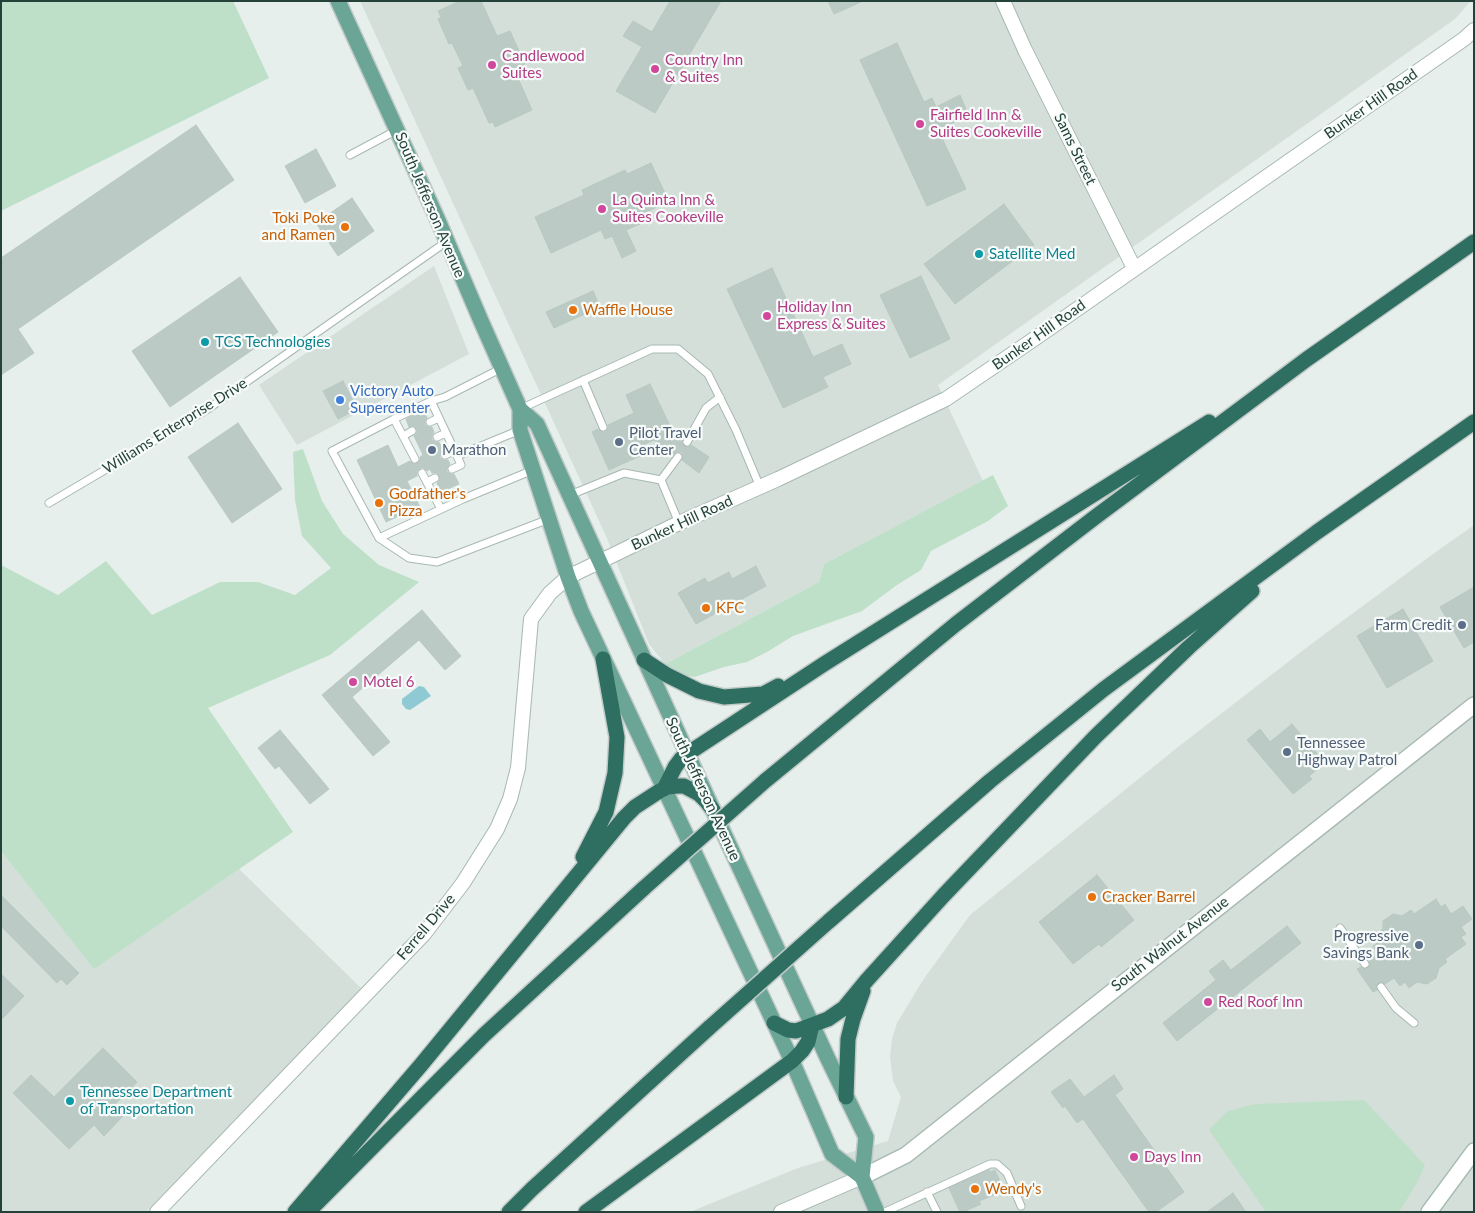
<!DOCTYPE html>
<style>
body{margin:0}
#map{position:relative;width:1475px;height:1213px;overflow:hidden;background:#e6efeb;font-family:Lato,sans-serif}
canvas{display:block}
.frame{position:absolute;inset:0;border:2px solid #24423a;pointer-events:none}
</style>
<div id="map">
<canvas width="1475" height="1213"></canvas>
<div class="frame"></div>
</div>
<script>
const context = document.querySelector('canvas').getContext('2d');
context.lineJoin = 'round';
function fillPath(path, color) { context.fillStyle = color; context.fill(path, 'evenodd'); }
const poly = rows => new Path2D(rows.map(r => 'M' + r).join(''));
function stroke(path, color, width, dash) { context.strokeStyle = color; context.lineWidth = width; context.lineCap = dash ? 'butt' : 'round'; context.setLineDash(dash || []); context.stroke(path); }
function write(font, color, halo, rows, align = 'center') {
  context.font = font + ' Lato,sans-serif'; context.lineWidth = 4.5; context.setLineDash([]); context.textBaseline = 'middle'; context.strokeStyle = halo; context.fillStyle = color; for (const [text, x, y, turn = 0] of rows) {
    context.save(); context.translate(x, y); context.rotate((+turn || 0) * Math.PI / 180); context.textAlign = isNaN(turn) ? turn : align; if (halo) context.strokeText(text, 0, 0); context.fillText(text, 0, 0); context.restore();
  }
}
fillPath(poly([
 [360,1,1471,1,1455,19,938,385,983,481,824,564,819,582,665,664,649,644,606,536],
 [434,266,469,354,297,445,259,385],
 [1474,525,1474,1212,690,1212,798,1168,888,1141,901,1097,893,1081,890,1057,892,1039,897,1023,923,980,970,915,1178,747,1310,645,1433,554],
 [1,851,94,968,239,869,362,989,146,1212,1,1212]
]), '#d4dfda');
fillPath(poly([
 [1,1,233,1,269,78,1,211],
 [303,449,322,501,343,534,379,565,419,582,330,655,208,708,293,832,94,969,1,851,1,565,58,595,106,561,152,615,220,582,258,582,295,595,331,568,302,536,295,500,293,452],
 [993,475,1008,506,988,521,931,551,921,570,897,585,862,611,793,636,767,652,747,662,724,667,695,677,683,675,665,664,819,582,824,564],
 [1364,1100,1425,1165,1417,1183,1399,1212,1266,1212,1209,1130,1228,1111,1255,1104]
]), '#bfe0c8');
fillPath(poly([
 [419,686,424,687,431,696,410,710,406,709,402,704,402,699]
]), '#8ec9d4');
const building = poly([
 [460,1,481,1,497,36,510,31,525,64,514,69,532,110,495,127,493,122,489,123,473,88,468,90,458,68,463,66,452,43,449,44,438,19,441,17,438,11,460,1],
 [670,1,721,1,655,113,616,91,642,47,623,36,633,21,652,32,670,1],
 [828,1,863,1,834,14,828,1],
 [897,43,924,102,932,98,936,107,960,95,969,116,946,126,949,133,941,136,966,189,927,206,860,60,897,43],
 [196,125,234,180,18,329,34,353,1,375,1,258,196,125],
 [316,149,336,186,305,203,285,166,316,149],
 [651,163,669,202,636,216,640,224,626,230,636,251,622,258,612,236,605,239,601,230,551,253,535,217,584,195,582,190,625,170,627,174,651,163],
 [352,198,374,231,338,256,316,223,352,198],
 [1004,204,1034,245,955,304,924,264,1004,204],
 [772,268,813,357,842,344,851,364,823,377,828,387,783,408,727,289,772,268],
 [921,276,950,339,910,358,880,295,921,276],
 [240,277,278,332,170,407,132,351,240,277],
 [593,291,600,307,554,328,546,312,593,291],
 [343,381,357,409,338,419,323,391,343,381],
 [650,384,673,432,683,439,683,445,688,447,691,445,709,457,699,473,682,460,683,455,681,452,676,452,674,454,654,440,638,447,642,455,609,470,592,432,598,429,602,432,606,432,608,428,608,425,634,413,626,395,650,384],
 [424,410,427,418,425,421,425,425,429,427,432,427,434,432,432,436,432,440,436,442,439,442,443,450,440,454,440,458,444,460,448,460,450,464,447,468,447,472,451,474,454,474,459,484,441,492,437,483,440,480,439,475,436,473,432,473,430,469,427,471,424,468,420,468,417,471,417,476,407,481,422,511,412,517,409,511,386,522,357,460,388,445,398,467,410,461,414,464,418,463,420,460,420,457,423,455,414,436,417,433,417,429,414,426,409,427,406,419,424,410],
 [238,423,282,489,232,523,188,457,238,423],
 [756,566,766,586,696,624,678,593,705,578,708,583,729,572,732,579,756,566],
 [1474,587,1474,642,1464,648,1440,607,1474,587],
 [1403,609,1433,661,1387,688,1357,636,1403,609],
 [422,610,461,656,445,670,419,640,352,697,390,742,373,756,322,695,422,610],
 [1292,724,1325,763,1309,776,1312,779,1293,794,1247,740,1260,729,1270,742,1292,724],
 [280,730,329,789,310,804,279,766,275,769,258,748,280,730],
 [1097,875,1134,920,1101,947,1099,944,1073,964,1039,922,1097,875],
 [1,895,79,973,67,985,61,979,57,983,1,926,1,895],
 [1436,899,1441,907,1445,904,1451,914,1463,906,1472,919,1461,927,1466,934,1461,937,1466,944,1445,959,1447,962,1439,968,1436,978,1427,984,1417,982,1409,988,1405,982,1400,986,1394,978,1385,984,1381,982,1378,983,1376,987,1377,990,1373,992,1357,969,1361,967,1365,969,1368,968,1370,964,1369,961,1378,954,1373,946,1380,941,1375,935,1383,929,1383,921,1393,914,1402,916,1411,910,1414,914,1436,899],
 [1287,926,1301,943,1177,1041,1163,1023,1216,980,1209,971,1223,960,1231,970,1287,926],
 [1,974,24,996,1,1020,1,974],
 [103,1048,137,1082,114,1105,124,1115,104,1136,94,1125,69,1149,13,1093,31,1075,54,1097,103,1048],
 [1114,1075,1123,1089,1115,1095,1184,1192,1156,1212,1149,1212,1083,1119,1077,1123,1065,1106,1063,1108,1051,1092,1070,1079,1084,1097,1114,1075],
 [989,1170,990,1172,995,1170,1003,1188,996,1191,997,1194,979,1201,981,1204,963,1212,960,1212,949,1188,989,1170],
 [1233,1193,1246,1212,1207,1212,1233,1193]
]);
fillPath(building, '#bbcac4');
stroke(building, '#b8c9c2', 1);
const service = poly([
 [350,155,397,130],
 [502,368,445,397,431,401,394,419,332,451,379,538,409,558,437,562,549,519],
 [583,380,603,427],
 [431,401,457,456,520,430],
 [520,409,652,349,678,349,708,374,736,430,760,487],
 [394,419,415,459],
 [430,422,439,418],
 [403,436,412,431],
 [437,437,446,433],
 [687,442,706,408,720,397],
 [445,455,454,451],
 [452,469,461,465,457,456],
 [422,473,441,509],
 [661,480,678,457],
 [427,482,435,478],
 [570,495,624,473,661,480,679,523],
 [49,503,208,409,446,242],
 [379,538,463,499,533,470],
 [1340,928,1365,964],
 [1381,987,1396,1008,1414,1023],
 [927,1192,937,1212],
 [885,1212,990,1164,997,1164,1007,1173,1021,1206]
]);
const minor = poly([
 [1003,1,1025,50,1134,268],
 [157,1212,424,934,463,883,497,829,510,799,518,768,531,619,550,593,568,577,679,523,778,479,946,399,1040,335,1464,39,1474,30],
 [781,1212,862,1177]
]);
const tertiary = poly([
 [862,1177,906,1155,1474,705]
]);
const secondary = poly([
 [1429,1212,1474,1151]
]);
const primary = poly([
 [338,1,437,218,481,321,520,409,520,430,568,577,581,611,792,1061,832,1154,862,1177],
 [520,409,537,424,713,810,828,1059,866,1137,862,1177,877,1212]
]);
const motorway = poly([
 [644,660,667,675,699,691,724,697,763,694,778,686],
 [765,781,956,624,1094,518,1307,359,1474,242],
 [664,789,675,767,681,759,687,754,824,664,1209,422],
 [583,857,606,812,615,773,617,737,603,659],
 [828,922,990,781,1104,689,1317,532,1474,422],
 [774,1023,788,1030,796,1031,828,1019,844,1008,867,980,944,895,1096,736,1189,647,1252,591],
 [846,1097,848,1039,853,1019,863,991],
 [295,1212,421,1065,624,818,635,807,658,792,667,787,678,786,684,786,699,794,706,801,713,810],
 [308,1212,484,1035,644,888],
 [509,1212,532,1189,710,1027],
 [586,1212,792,1061,802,1051,808,1042,812,1025]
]);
stroke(service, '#a8b8b2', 9);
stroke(minor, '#a8b8b2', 16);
stroke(tertiary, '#a8b8b2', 18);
stroke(secondary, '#a4bbb3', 18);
stroke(primary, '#c2cac8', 18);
stroke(motorway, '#c2cac8', 18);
stroke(service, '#fff', 7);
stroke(minor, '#fff', 14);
stroke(tertiary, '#fff', 15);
stroke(secondary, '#fff', 15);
stroke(primary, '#6aa596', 15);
stroke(motorway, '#2f6f62', 15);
const motorwayBridge = poly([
 [644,888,765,781],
 [710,1027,828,922]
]);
stroke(motorwayBridge, '#c2cac8', 18, []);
stroke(motorwayBridge, '#2f6f62', 15);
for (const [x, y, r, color] of [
 [492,65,5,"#d1479c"],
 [655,69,5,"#d1479c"],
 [920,124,5,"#d1479c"],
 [602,209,5,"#d1479c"],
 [345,227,5,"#e8710a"],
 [979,254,5,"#0f9aa8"],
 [573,310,5,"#e8710a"],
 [767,316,5,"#d1479c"],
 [205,342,5,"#0f9aa8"],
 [340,400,5,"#3f7fe0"],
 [619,442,5,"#5c6f8a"],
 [432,450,5,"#5c6f8a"],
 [379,503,5,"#e8710a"],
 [706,608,5,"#e8710a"],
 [1462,625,5,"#5c6f8a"],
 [353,682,5,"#d1479c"],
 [1287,752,5,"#5c6f8a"],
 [1092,897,5,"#e8710a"],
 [1419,945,5,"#5c6f8a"],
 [1208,1002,5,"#d1479c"],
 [70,1101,5,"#0f9aa8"],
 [1134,1157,5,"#d1479c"],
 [975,1189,5,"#e8710a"]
]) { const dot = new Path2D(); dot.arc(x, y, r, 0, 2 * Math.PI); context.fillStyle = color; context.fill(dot); stroke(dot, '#f7fbf9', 2); }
write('15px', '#b23c85', '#f7fbf9', [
 ["Candlewood",502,56],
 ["Suites",502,73],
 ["Country Inn",665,60],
 ["& Suites",665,77],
 ["Fairfield Inn &",930,115],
 ["Suites Cookeville",930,132],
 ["La Quinta Inn &",612,200],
 ["Suites Cookeville",612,217],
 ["Holiday Inn",777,307],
 ["Express & Suites",777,324],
 ["Motel 6",363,682],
 ["Red Roof Inn",1218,1002],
 ["Days Inn",1144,1157]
], 'left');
write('15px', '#24423a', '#f7fbf9', [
 ["Bunker Hill Road",1371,104,-35],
 ["Sams Street",1075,149,64],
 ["South Jefferson Avenue",430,205,67],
 ["Bunker Hill Road",1039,335,-35],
 ["Williams Enterprise Drive",175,426,-32],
 ["Bunker Hill Road",682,523,-25],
 ["South Jefferson Avenue",703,789,65],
 ["Ferrell Drive",426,927,-50],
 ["South Walnut Avenue",1170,944,-38]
]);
write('15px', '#c56008', '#f7fbf9', [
 ["Toki Poke",335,218,"right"],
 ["and Ramen",335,235,"right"],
 ["Waffle House",583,310],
 ["Godfather's",389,494],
 ["Pizza",389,511],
 ["KFC",716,608],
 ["Cracker Barrel",1102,897],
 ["Wendy's",985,1189]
], 'left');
write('15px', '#0d838f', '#f7fbf9', [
 ["Satellite Med",989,254],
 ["TCS Technologies",215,342],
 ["Tennessee Department",80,1092],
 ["of Transportation",80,1109]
], 'left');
write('15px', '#366cbe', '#f7fbf9', [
 ["Victory Auto",350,391],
 ["Supercenter",350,408]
], 'left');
write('15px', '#4e5e75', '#f7fbf9', [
 ["Pilot Travel",629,433],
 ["Center",629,450],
 ["Marathon",442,450],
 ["Farm Credit",1452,625,"right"],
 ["Tennessee",1297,743],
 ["Highway Patrol",1297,760],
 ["Progressive",1409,936,"right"],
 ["Savings Bank",1409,953,"right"]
], 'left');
</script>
